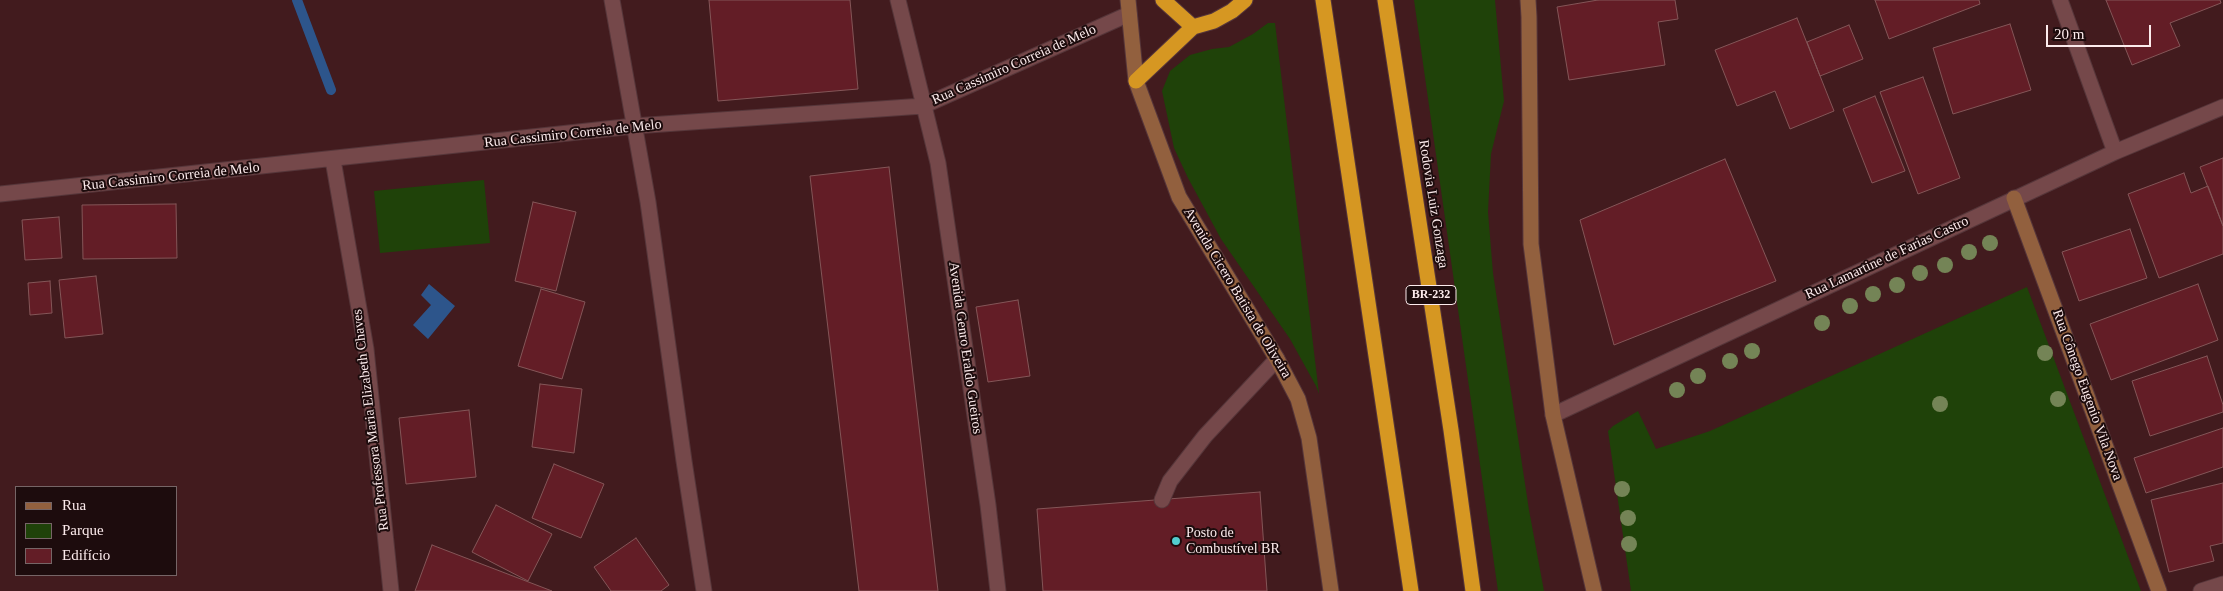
<!DOCTYPE html>
<meta charset="utf-8">
<style>
body{margin:0}
#map{position:relative;width:2223px;height:591px;overflow:hidden;background:#421b1e;font-family:"Times New Roman",serif}
canvas{display:block}
.legend{position:absolute;left:15px;top:486px;width:162px;height:90px;box-sizing:border-box;background:#1d0c0d;border:1px solid #766566;margin:0;padding:6px 9px;list-style:none;font-size:15px;color:#fcebec}
.legend li{display:flex;align-items:center;gap:10px;height:25px}
.legend b{width:25px;border:1px solid #766566}
.scale{position:absolute;left:2046px;top:25px;width:105px;height:22px;box-sizing:border-box;border:2px solid #fcebec;border-top:0;padding-left:6px;font-size:15px;line-height:18px;white-space:nowrap;color:#fcebec;-webkit-text-stroke:4px #1d0c0d;paint-order:stroke}
</style>
<div id="map">
<canvas width="2223" height="591"></canvas>
<ul class="legend">
<li><b style="height:6px;background:#92603e"></b>Rua</li>
<li><b style="height:14px;background:#1f4209"></b>Parque</li>
<li><b style="height:14px;background:#631d26"></b>Edifício</li>
</ul>
<div class="scale">20 m</div>
</div>
<script>
const context = document.querySelector('canvas').getContext('2d');
context.lineJoin = 'round';
function fillPath(path, color) { context.fillStyle = color; context.fill(path, 'evenodd'); }
const poly = rows => new Path2D(rows.map(r => 'M' + r).join(''));
function stroke(path, color, width, dash) { context.strokeStyle = color; context.lineWidth = width; context.lineCap = dash ? 'butt' : 'round'; context.setLineDash(dash || []); context.stroke(path); }
function write(font, color, halo, rows, align = 'center') {
  context.font = font + ' "Times New Roman",serif'; context.lineWidth = 4; context.setLineDash([]); context.textBaseline = 'middle'; context.strokeStyle = halo; context.fillStyle = color; for (const [text, x, y, turn = 0] of rows) {
    context.save(); context.translate(x, y); context.rotate((+turn || 0) * Math.PI / 180); context.textAlign = isNaN(turn) ? turn : align; if (halo) context.strokeText(text, 0, 0); context.fillText(text, 0, 0); context.restore();
  }
}
fillPath(poly([
 [1414,0,1495,0,1504,101,1491,154,1488,212,1493,273,1529,510,1544,591,1498,591],
 [1268,23,1275,23,1319,394,1316,386,1290,339,1221,239,1188,178,1174,148,1162,91,1170,71,1190,55,1212,49,1229,47,1253,34],
 [484,180,490,243,380,253,374,191],
 [2027,287,2141,591,1631,591,1609,438,1608,431,1613,426,1638,411,1656,449,1710,431]
]), '#1f4209');
fillPath(poly([
 [429,284,455,306,428,339,413,325,431,305,421,295]
]), '#2d558b');
stroke(poly([
 [297,0,331,90]
]), '#2d558b', 10);
const building = poly([
 [709,0,850,0,858,89,718,101,709,0],
 [1598,0,1675,0,1678,19,1658,22,1665,65,1569,80,1557,7,1598,0],
 [1875,0,1979,0,1980,4,1889,39,1875,0],
 [2106,0,2220,0,2221,3,2170,23,2180,46,2132,65,2106,0],
 [1797,18,1834,111,1790,129,1775,91,1737,106,1715,50,1797,18],
 [2010,24,2031,90,1953,114,1933,48,2010,24],
 [1849,25,1863,59,1820,76,1807,42,1849,25],
 [1923,77,1960,178,1918,194,1880,92,1923,77],
 [1875,96,1905,171,1872,183,1843,109,1875,96],
 [2223,158,2223,226,2200,167,2223,158],
 [1725,159,1776,281,1614,345,1580,220,1725,159],
 [889,167,938,591,859,591,810,176,889,167],
 [2184,173,2191,193,2208,186,2223,226,2223,254,2159,278,2128,194,2184,173],
 [533,202,576,212,556,291,515,281,533,202],
 [176,204,177,258,83,259,82,205,176,204],
 [59,217,62,258,25,260,22,220,59,217],
 [2130,229,2147,278,2079,301,2062,252,2130,229],
 [96,276,103,334,65,338,59,280,96,276],
 [50,281,52,313,30,315,28,283,50,281],
 [2198,284,2218,340,2111,380,2090,324,2198,284],
 [541,289,585,302,562,379,518,366,541,289],
 [1018,300,1030,376,988,382,976,307,1018,300],
 [2207,356,2223,405,2223,412,2150,436,2132,381,2207,356],
 [540,384,582,389,574,453,532,447,540,384],
 [469,410,476,477,406,484,399,418,469,410],
 [2223,428,2223,467,2146,493,2134,458,2223,428],
 [554,464,604,484,581,538,532,518,554,464],
 [2223,483,2223,543,2210,546,2214,561,2169,572,2151,500,2223,483],
 [1260,492,1267,591,1043,591,1037,509,1260,492],
 [496,505,552,534,528,581,472,552,496,505],
 [636,538,669,585,661,591,611,591,594,567,636,538],
 [432,545,552,591,415,591,432,545]
]);
fillPath(building, '#631d26');
stroke(building, '#845658', 1);
const lane = poly([
 [1162,500,1170,481,1205,436,1277,359]
]);
const street = poly([
 [612,0,648,202,684,461,704,591],
 [898,0,938,163,988,505,998,591],
 [2060,0,2115,152],
 [333,160,366,349,391,591],
 [0,194,634,126,923,106,1129,14],
 [1553,415,2115,152,2223,107],
 [2201,591,2223,584]
]);
const secondary = poly([
 [1128,0,1136,81,1179,197,1277,359,1298,399,1309,438,1331,591],
 [1528,0,1529,17,1531,244,1553,415,1594,591],
 [2014,198,2159,591]
]);
const highway = poly([
 [1163,0,1193,27,1214,21,1232,11,1245,0],
 [1323,0,1411,591],
 [1385,0,1451,430,1473,591],
 [1136,81,1193,27]
]);
stroke(lane, '#56363a', 17);
stroke(street, '#56363a', 17);
stroke(secondary, '#56363a', 17);
stroke(highway, '#56363a', 17);
stroke(lane, '#75484a', 15);
stroke(street, '#75484a', 15);
stroke(secondary, '#92603e', 15);
stroke(highway, '#d69722', 15);
context.fillStyle = '#748456';
for (const [x, y] of [
 [1990,243],
 [1969,252],
 [1945,265],
 [1920,273],
 [1897,285],
 [1873,294],
 [1850,306],
 [1822,323],
 [1752,351],
 [2045,353],
 [1730,361],
 [1698,376],
 [1677,390],
 [2058,399],
 [1940,404],
 [1622,489],
 [1628,518],
 [1629,544]
]) { context.beginPath(); context.arc(x, y, 8, 0, 2 * Math.PI); context.fill(); }
for (const [x, y, r, color] of [
 [1176,541,5,"#52cdce"]
]) { const dot = new Path2D(); dot.arc(x, y, r, 0, 2 * Math.PI); context.fillStyle = color; context.fill(dot); stroke(dot, '#1d0c0d', 2); }
for (const [x, y, w] of [
 [1431,295,50]
]) { const box = new Path2D(); box.roundRect(x - w / 2, y - 9.5, w, 19, 4); context.fillStyle = '#1d0c0d'; context.fill(box); stroke(box, '#fcebec', 1); }
write('bold 12px', '#fcebec', null, [
 ["BR-232",1431,295]
]);
write('14px', '#fcebec', '#1d0c0d', [
 ["Rua Cassimiro Correia de Melo",1014,65,-24],
 ["Rua Cassimiro Correia de Melo",573,134,-6],
 ["Rua Cassimiro Correia de Melo",171,177,-6],
 ["Rodovia Luiz Gonzaga",1433,204,81],
 ["Rua Lamartine de Farias Castro",1887,258,-25],
 ["Avenida Cicero Batista de Oliveira",1237,293,59],
 ["Avenida Genro Eraldo Gueiros",965,348,82],
 ["Rua Cônego Eugenio Vila Nova",2087,395,70],
 ["Rua Professora Maria Elizabeth Chaves",371,420,-97]
]);
write('14px', '#fcebec', '#1d0c0d', [
 ["Posto de",1186,533],
 ["Combustível BR",1186,549]
], 'left');
</script>
